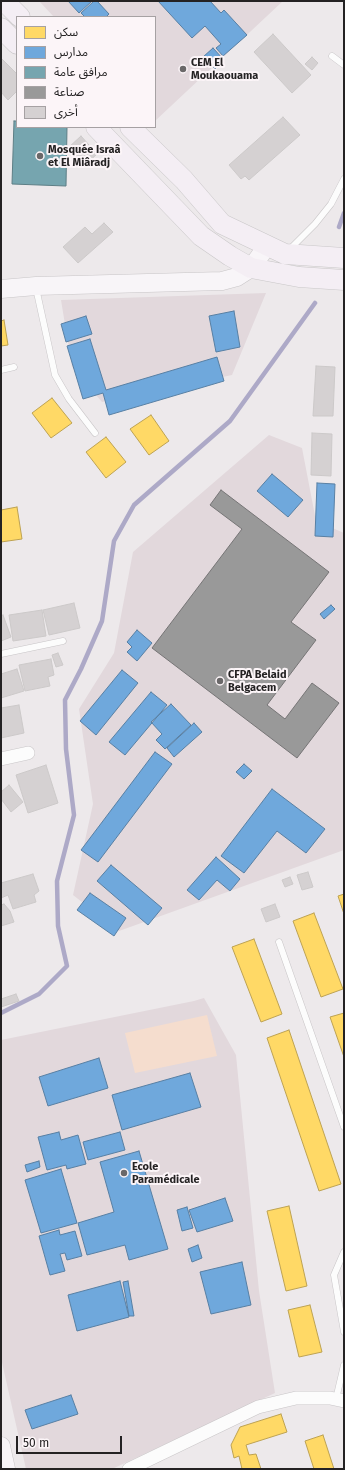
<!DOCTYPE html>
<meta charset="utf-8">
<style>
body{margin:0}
#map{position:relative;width:345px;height:1470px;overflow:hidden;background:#ede9eb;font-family:"Fira Sans","Noto Sans Arabic",sans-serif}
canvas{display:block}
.frame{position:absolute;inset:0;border:2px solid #242223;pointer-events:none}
.legend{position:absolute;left:16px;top:16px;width:140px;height:112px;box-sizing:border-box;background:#fcf5f8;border:1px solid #a6a1a3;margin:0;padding:5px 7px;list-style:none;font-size:12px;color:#242223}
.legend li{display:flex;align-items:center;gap:8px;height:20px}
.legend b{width:20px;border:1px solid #a6a1a3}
.scale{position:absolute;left:16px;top:1436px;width:106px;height:18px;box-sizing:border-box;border:2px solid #242223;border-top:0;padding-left:5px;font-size:12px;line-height:14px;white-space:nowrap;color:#242223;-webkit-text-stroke:3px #fcf5f8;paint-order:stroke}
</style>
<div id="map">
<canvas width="345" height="1470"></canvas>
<div class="frame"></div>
<ul class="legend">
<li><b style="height:11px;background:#ffd966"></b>سكن</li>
<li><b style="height:11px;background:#6fa8dc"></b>مدارس</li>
<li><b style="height:11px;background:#76a5af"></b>مرافق عامة</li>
<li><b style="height:11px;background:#999"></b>صناعة</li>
<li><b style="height:11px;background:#d5d1d2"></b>أخرى</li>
</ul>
<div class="scale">50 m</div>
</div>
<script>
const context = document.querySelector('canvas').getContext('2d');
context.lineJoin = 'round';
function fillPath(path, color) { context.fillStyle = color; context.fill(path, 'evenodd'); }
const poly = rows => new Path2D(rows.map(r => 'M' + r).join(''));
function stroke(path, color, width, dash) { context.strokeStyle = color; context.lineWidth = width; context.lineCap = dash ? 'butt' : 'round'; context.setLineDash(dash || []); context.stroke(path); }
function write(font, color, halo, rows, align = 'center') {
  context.font = font + ' "Fira Sans",sans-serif'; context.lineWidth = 4; context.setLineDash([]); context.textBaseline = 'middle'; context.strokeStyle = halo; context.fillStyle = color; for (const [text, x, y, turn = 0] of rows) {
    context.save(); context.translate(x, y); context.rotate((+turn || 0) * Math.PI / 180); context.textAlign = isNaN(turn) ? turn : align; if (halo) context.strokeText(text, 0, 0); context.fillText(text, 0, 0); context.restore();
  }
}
fillPath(poly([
 [39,1,283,1,155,121,155,17,54,17],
 [266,293,232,375,102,402,72,367,61,300],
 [269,435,302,448,316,521,344,533,344,850,119,931,73,895,93,804,79,709,114,653,133,552],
 [204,998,236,1055,259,1291,275,1393,112,1469,26,1469,1,1358,1,1040,194,1001]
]), '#e2d8dc');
fillPath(poly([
 [207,1015,217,1056,135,1073,125,1033]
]), '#f5ddce');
const homes = poly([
 [4,320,8,345,1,346,1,321,4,320],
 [52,398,72,423,51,438,32,413,52,398],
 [151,415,169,441,149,455,130,429,151,415],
 [106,437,126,462,106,478,86,452,106,437],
 [17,507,22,539,1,542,1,510,17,507],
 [344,894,344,914,338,896,344,894],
 [314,913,343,989,321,997,293,921,314,913],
 [254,939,282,1014,261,1022,232,947,254,939],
 [344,1013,344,1057,330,1017,344,1013],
 [289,1030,341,1184,319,1191,267,1038,289,1030],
 [289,1206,307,1286,286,1291,267,1211,289,1206],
 [310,1305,322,1352,299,1357,288,1310,310,1305],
 [281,1414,287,1432,246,1445,249,1455,256,1454,261,1469,242,1469,239,1456,234,1458,231,1445,240,1427,281,1414],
 [323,1435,334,1469,314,1469,305,1441,323,1435]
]);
fillPath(homes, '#ffd966');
stroke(homes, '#bda252', 1);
const schools = poly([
 [68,1,92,1,79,13,68,1],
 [94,1,97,1,109,14,106,17,85,17,81,13,94,1],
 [158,1,210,1,221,13,224,10,247,35,223,56,216,48,221,44,205,26,192,38,158,1],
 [213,48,224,60,215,69,203,57,213,48],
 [234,311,240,347,216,352,209,316,234,311],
 [86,316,92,334,66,342,61,324,86,316],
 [90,339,106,390,217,357,224,381,109,415,103,393,83,399,67,346,90,339],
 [272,474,303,500,288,517,257,491,272,474],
 [317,483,335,484,333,537,315,536,317,483],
 [331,605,335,609,324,619,320,614,331,605],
 [137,630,152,643,137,661,127,652,132,647,127,642,137,630],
 [122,670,138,683,96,735,80,721,122,670],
 [151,692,167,705,125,755,109,742,151,692],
 [171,704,191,725,165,749,156,740,162,734,151,722,171,704],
 [194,723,202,732,174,757,167,748,194,723],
 [155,752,172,764,98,862,81,850,155,752],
 [244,764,252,771,244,779,236,772,244,764],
 [272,789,325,829,306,853,277,831,244,873,221,856,272,789],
 [216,857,240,879,230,891,217,880,199,900,187,890,216,857],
 [111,865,162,908,148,925,97,881,111,865],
 [90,893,126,918,114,936,77,910,90,893],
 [99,1058,108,1088,48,1106,39,1077,99,1058],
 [190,1073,201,1107,122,1130,112,1095,190,1073],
 [59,1132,61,1140,78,1135,86,1164,67,1169,66,1165,47,1170,38,1137,59,1132],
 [120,1132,125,1150,88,1160,83,1142,120,1132],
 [139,1151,168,1249,129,1260,125,1245,87,1255,78,1223,114,1212,100,1162,139,1151],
 [39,1161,40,1167,27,1172,25,1165,39,1161],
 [61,1169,77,1223,41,1233,25,1180,61,1169],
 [225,1198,233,1221,197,1232,189,1210,225,1198],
 [187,1207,193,1228,182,1231,177,1210,187,1207],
 [59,1230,60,1235,75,1231,82,1256,67,1260,65,1253,60,1254,65,1271,50,1275,39,1236,59,1230],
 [198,1245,202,1258,192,1262,188,1249,198,1245],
 [242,1262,251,1305,211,1314,200,1272,242,1262],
 [120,1281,129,1317,77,1331,68,1295,120,1281],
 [128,1281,134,1316,129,1316,123,1282,128,1281],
 [71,1395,78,1414,32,1429,25,1410,71,1395]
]);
fillPath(schools, '#6fa8dc');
stroke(schools, '#5880a4', 1);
const public = poly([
 [14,121,17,121,17,127,67,127,66,186,12,184,14,121]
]);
fillPath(public, '#76a5af');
stroke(public, '#5d7e85', 1);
const industry = poly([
 [221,490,329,572,291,622,316,640,267,705,285,719,312,683,339,703,297,758,152,648,242,529,210,505,221,490]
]);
fillPath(industry, '#999');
stroke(industry, '#767576', 1);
stroke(poly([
 [339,227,344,213],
 [1,1013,39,994,67,966,58,926,57,881,74,815,66,749,65,700,81,669,102,621,114,541,134,505,230,421,315,303]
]), '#ada9c7', 4.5);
const building = poly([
 [273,34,311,75,292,93,254,52,273,34],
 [312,57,318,63,312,70,305,64,312,57],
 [1,58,17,74,17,91,8,100,1,92,1,58],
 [283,117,300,135,249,180,245,176,241,179,229,165,283,117],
 [81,136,97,154,84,166,68,148,81,136],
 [104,223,113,232,78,263,63,247,85,227,92,234,104,223],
 [316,366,335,367,333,416,313,416,316,366],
 [312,433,332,434,331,476,311,475,312,433],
 [74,603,80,628,49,635,43,610,74,603],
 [42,610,46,636,13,641,9,615,42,610],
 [3,615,11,637,1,641,1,616,3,615],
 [58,653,63,665,56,667,52,655,58,653],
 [51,659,54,675,48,677,50,686,25,691,19,665,51,659],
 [17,669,24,691,1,698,1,674,17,669],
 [19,705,24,733,1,738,1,708,19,705],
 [46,765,58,803,28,813,16,775,46,765],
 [9,785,23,802,11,812,1,799,1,792,9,785],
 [308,872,313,887,302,890,297,875,308,872],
 [33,874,39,891,34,895,36,902,13,909,8,895,1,898,1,883,33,874],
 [290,877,293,884,285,887,282,880,290,877],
 [4,904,10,911,14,922,1,926,1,905,4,904],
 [275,904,280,917,266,922,261,909,275,904],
 [16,994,19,1001,1,1007,1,999,16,994]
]);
fillPath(building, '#d5d1d2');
stroke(building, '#ccc9c9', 1);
const lane = poly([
 [332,56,344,65],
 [289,250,315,224,331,204,344,179],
 [36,288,55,375,69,399,95,433],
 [1,370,14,367],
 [1,654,63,641],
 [279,942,344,1127],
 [344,1252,334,1275,344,1332],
 [336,1399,344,1365]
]);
const street = poly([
 [1,759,28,753],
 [129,1469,258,1407,296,1398,330,1398,344,1401]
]);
const secondary = poly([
 [1,289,36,286,222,281,237,277,251,268,267,246],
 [1,1446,6,1469]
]);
const primary = poly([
 [4,1,20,17],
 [1,28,17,44],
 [96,127,201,236,230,256,251,268,299,277,344,280],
 [130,127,184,180,222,224,285,254,344,258]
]);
stroke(lane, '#c8c5c7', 7);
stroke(street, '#c8c5c7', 14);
stroke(secondary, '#c8c5c7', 19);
stroke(primary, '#c9c7c8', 21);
stroke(lane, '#fcfcfc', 6);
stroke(street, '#fcfcfc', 13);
stroke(secondary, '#f8f5f8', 18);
stroke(primary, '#f4eef4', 20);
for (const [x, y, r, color] of [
 [183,69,4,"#6a6869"],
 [40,156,4,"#6a6869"],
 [220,681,4,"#6a6869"],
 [124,1173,4,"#6a6869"]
]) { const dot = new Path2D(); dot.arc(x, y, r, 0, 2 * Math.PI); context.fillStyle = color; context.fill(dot); stroke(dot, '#fcf5f8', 1.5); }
write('bold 11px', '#242223', '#fcf5f8', [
 ["CEM El",191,63],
 ["Moukaouama",191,76],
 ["Mosquée Israâ",48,150],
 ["et El Miâradj",48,163],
 ["CFPA Belaid",228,675],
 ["Belgacem",228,688],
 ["Ecole",132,1167],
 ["Paramédicale",132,1180]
], 'left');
</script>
